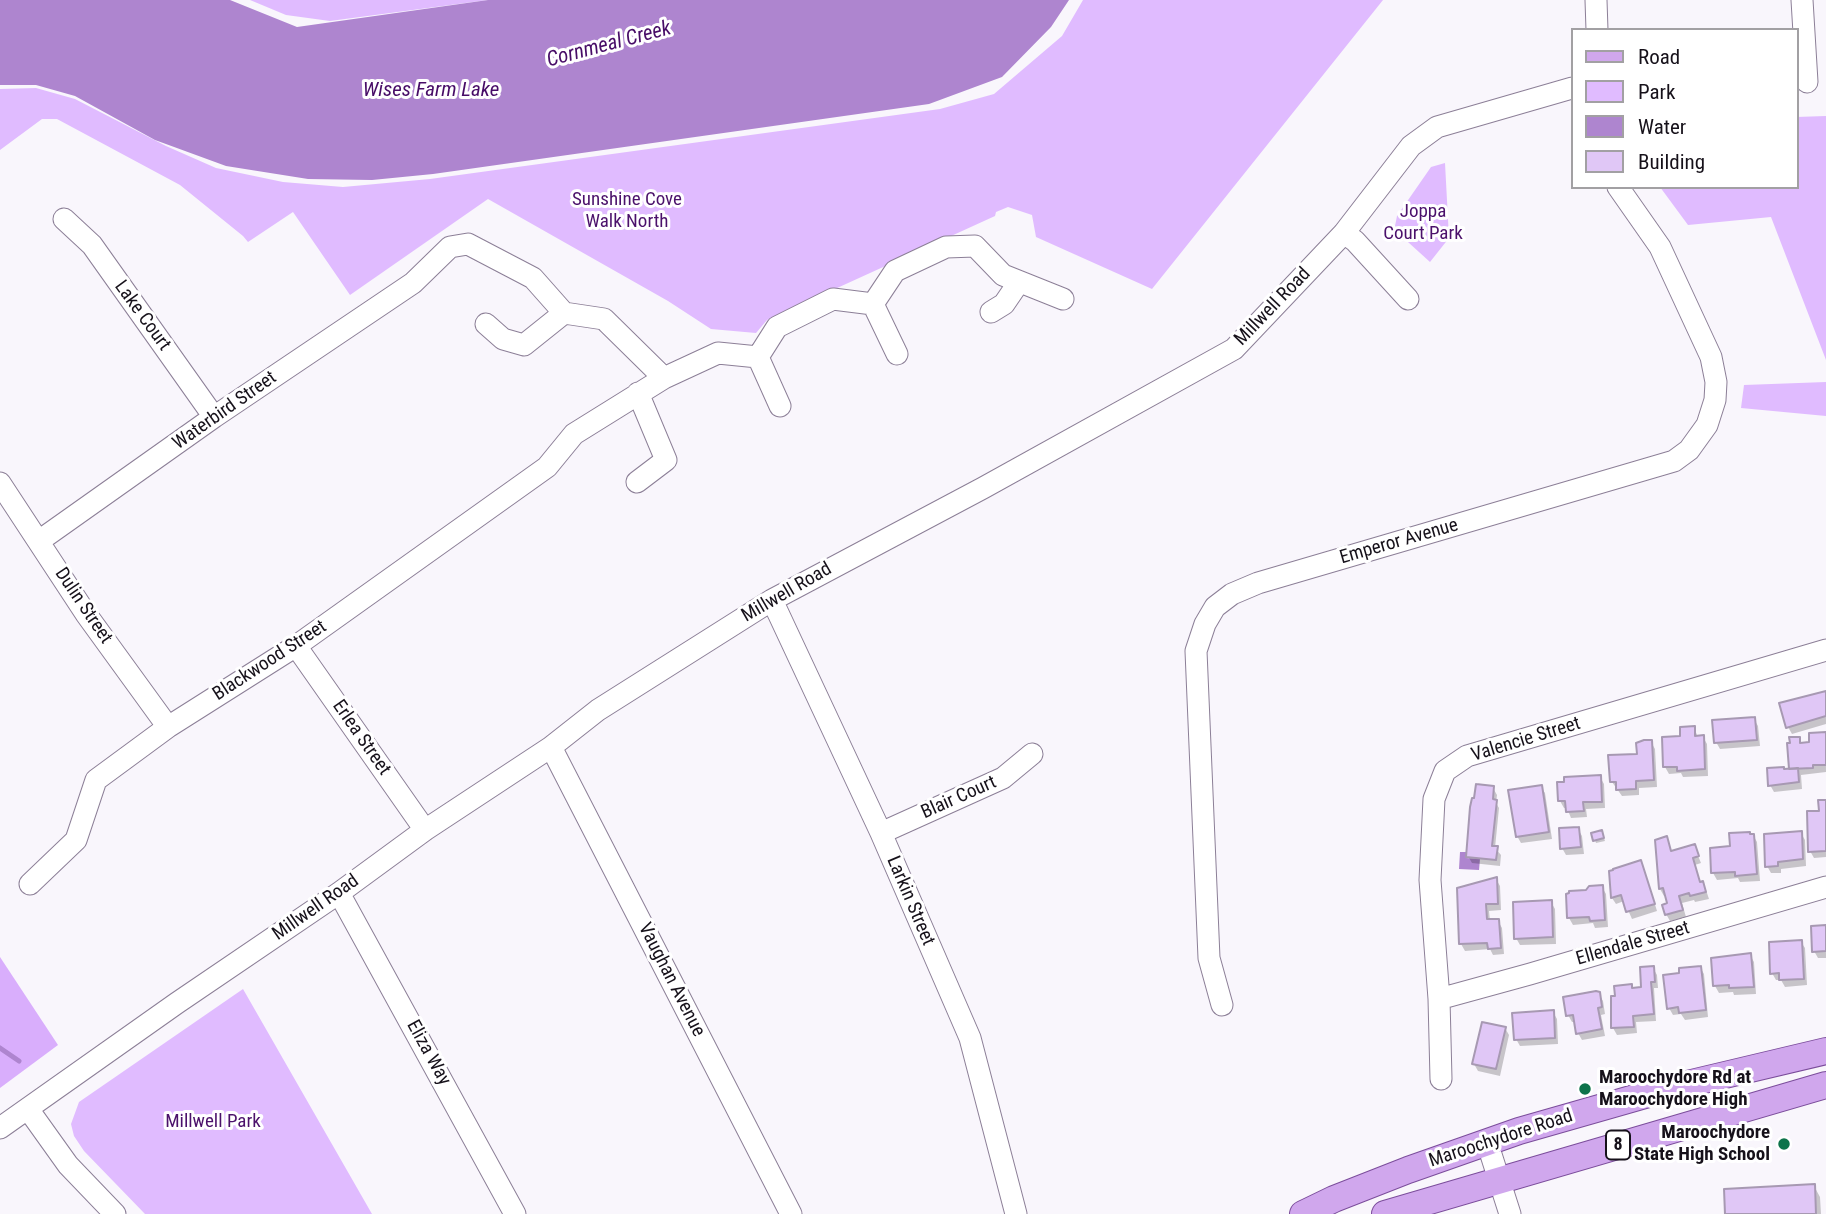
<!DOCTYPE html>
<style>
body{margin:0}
#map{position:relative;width:1826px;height:1214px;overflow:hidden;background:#f9f6fc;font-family:"Roboto Condensed",sans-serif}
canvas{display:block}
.legend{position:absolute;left:1571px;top:28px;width:228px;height:161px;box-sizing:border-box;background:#fff;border:2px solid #a2a0a3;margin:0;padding:9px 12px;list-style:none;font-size:21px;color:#16111a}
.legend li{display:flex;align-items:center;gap:14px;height:35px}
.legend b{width:35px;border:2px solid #a2a0a3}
</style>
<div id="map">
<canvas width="1826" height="1214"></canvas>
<ul class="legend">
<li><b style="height:9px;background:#d0a7ed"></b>Road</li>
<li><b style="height:19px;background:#e0bbff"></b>Park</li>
<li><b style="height:19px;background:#ae85cf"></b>Water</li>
<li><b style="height:19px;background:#e0c7f6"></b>Building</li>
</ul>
</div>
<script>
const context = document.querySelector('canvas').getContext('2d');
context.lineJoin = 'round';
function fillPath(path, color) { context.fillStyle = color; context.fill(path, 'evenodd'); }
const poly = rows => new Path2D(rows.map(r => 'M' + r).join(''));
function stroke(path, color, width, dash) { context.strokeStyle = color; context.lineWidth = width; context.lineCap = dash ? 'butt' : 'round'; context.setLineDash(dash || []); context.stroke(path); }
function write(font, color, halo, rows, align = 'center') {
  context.font = font + ' "Roboto Condensed",sans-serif'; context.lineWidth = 6; context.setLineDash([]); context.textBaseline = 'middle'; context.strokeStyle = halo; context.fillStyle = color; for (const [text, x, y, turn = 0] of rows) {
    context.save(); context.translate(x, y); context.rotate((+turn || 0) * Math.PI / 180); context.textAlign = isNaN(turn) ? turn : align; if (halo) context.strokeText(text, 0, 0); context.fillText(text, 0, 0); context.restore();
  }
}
fillPath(poly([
 [250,0,488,0,330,21,286,15],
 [1083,0,1383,0,1152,289,1036,237,1032,215,1008,207,996,212,995,216,767,320,756,333,711,329,668,301,488,199,350,295,293,212,248,242,243,236,180,185,57,119,42,119,0,150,0,89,36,88,75,99,166,146,216,168,283,182,343,187,430,179,940,109,994,94,1062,36],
 [1826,116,1826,360,1771,217,1688,225,1660,187,1796,187,1796,117],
 [1445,163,1449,238,1430,262,1398,233,1395,226,1397,216,1431,167],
 [1826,382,1826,416,1741,408,1744,385],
 [243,989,372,1214,145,1214,84,1151,74,1136,71,1124,79,1102]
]), '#e0bbff');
fillPath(poly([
 [0,957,58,1045,0,1088]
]), '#d9aefc');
fillPath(poly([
 [0,0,230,0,297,27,488,0,1069,0,1051,27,1002,77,929,104,433,174,372,180,308,179,226,166,155,140,75,96,36,85,0,85],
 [1460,852,1466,852,1466,858,1480,859,1479,870,1459,869]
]), '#ae85cf');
fillPath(poly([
 [1826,693,1826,724,1792,734,1788,727],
 [1754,719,1758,726,1760,746,1720,749,1716,742],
 [1694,728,1698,737,1703,737,1707,744,1708,776,1683,777,1681,773,1669,774,1665,767,1682,738],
 [1826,734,1826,772,1801,775,1802,789,1774,792,1770,785,1790,771,1799,738,1802,745,1811,744],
 [1651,742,1655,749,1657,787,1639,788,1639,795,1622,796,1612,782],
 [1600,777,1604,784,1605,808,1586,809,1587,817,1571,818,1567,808,1564,808,1560,801],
 [1541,787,1545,793,1552,839,1521,843,1517,836],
 [1493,788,1497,795,1496,803,1499,808,1495,848,1501,855,1500,866,1472,863,1468,856],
 [1826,801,1826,857,1814,858,1810,851,1821,812],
 [1578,829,1582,836,1584,854,1566,855,1562,848],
 [1801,833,1805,840,1806,866,1781,869,1781,873,1771,873,1767,866],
 [1593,834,1603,835,1605,841,1596,843],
 [1753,835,1757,842,1760,881,1740,882,1738,878,1717,880,1713,873,1731,848],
 [1666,838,1672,853,1694,846,1701,863,1695,865,1701,884,1706,890,1709,899,1695,902,1694,900,1682,903,1686,917,1670,921,1666,914,1669,904,1667,895,1664,896,1660,889,1657,841],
 [1640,862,1644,869,1657,911,1632,919,1624,901,1616,904,1612,898,1611,873],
 [1496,879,1500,886,1501,910,1489,911,1490,921,1498,921,1502,928,1504,954,1493,955,1490,949,1465,951,1461,944],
 [1602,887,1606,894,1608,927,1595,928,1593,923,1573,925,1569,918],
 [1551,902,1555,909,1556,944,1520,945,1516,938],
 [1826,927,1826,958,1818,958,1814,951],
 [1801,942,1805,948,1807,985,1785,987,1781,980,1776,980,1772,973],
 [1750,955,1754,962,1756,994,1734,995,1733,992,1719,993,1715,986],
 [1700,967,1704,974,1708,1017,1685,1020,1681,1014,1673,1015,1669,1008],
 [1653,968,1657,975,1658,988,1654,988,1656,1021,1636,1022,1637,1033,1617,1035,1613,1028,1631,986,1633,989,1643,989],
 [1599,994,1603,1001,1605,1014,1601,1015,1605,1036,1582,1040,1578,1033,1576,1022,1572,1022,1568,1015],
 [1553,1012,1557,1019,1558,1044,1520,1046,1516,1039],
 [1505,1028,1509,1035,1500,1076,1478,1071,1474,1064],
 [1814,1186,1820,1197,1821,1214,1727,1214]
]), '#0003');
stroke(poly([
 [0,1048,19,1061]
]), '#ae85cf', 5);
const building = poly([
 [1826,691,1826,716,1786,728,1779,703,1826,691],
 [1755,717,1757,740,1714,743,1712,720,1755,717],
 [1695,726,1695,736,1704,735,1705,769,1677,771,1677,767,1663,767,1662,737,1680,736,1680,727,1695,726],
 [1826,732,1826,765,1813,765,1813,768,1789,769,1787,743,1790,743,1789,737,1800,737,1800,743,1809,742,1809,733,1826,732],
 [1644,740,1652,740,1654,780,1636,781,1636,789,1616,790,1616,782,1610,782,1608,755,1637,754,1636,743,1644,740],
 [1784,767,1784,769,1798,768,1799,782,1768,786,1767,768,1784,767],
 [1601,775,1602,802,1583,802,1584,811,1566,812,1565,801,1558,801,1557,782,1564,782,1564,777,1601,775],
 [1476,784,1494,786,1493,799,1497,800,1492,846,1498,846,1496,860,1466,857,1470,807,1472,798,1474,798,1476,784],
 [1542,785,1549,832,1516,837,1508,790,1542,785],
 [1818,800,1826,800,1826,851,1808,852,1807,811,1819,811,1818,800],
 [1579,827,1581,847,1560,849,1559,828,1579,827],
 [1602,830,1604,838,1593,841,1591,833,1602,830],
 [1802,831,1803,859,1778,862,1778,866,1765,867,1764,834,1802,831],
 [1750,832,1750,834,1754,834,1757,874,1735,876,1735,872,1711,873,1710,848,1730,846,1729,833,1750,832],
 [1667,836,1671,851,1695,844,1699,856,1693,858,1700,882,1703,881,1706,892,1690,896,1689,893,1679,896,1683,910,1665,915,1662,905,1667,903,1663,888,1659,889,1655,840,1667,836],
 [1641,860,1655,904,1626,912,1621,895,1611,898,1609,871,1613,870,1613,869,1641,860],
 [1497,877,1498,904,1486,904,1487,919,1499,919,1501,948,1488,949,1487,943,1459,944,1457,888,1497,877],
 [1603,885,1605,920,1590,921,1589,917,1567,918,1566,894,1569,893,1569,891,1586,890,1589,886,1603,885],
 [1552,900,1553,937,1514,939,1513,902,1552,900],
 [1826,925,1826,951,1812,952,1811,926,1826,925],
 [1802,940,1804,979,1779,980,1779,973,1770,974,1769,942,1802,940],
 [1751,953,1754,987,1729,988,1729,985,1713,986,1711,958,1751,953],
 [1654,966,1655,982,1651,982,1654,1014,1633,1016,1634,1027,1611,1028,1611,996,1615,996,1614,986,1632,984,1632,988,1641,987,1640,967,1654,966],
 [1701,966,1706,1010,1679,1013,1678,1007,1667,1009,1663,975,1679,973,1679,968,1701,966],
 [1596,991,1600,992,1602,1007,1598,1008,1602,1029,1576,1034,1573,1015,1566,1016,1563,997,1596,991],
 [1554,1010,1555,1038,1514,1040,1512,1013,1554,1010],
 [1482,1022,1506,1027,1496,1069,1472,1064,1482,1022],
 [1815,1184,1816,1214,1725,1214,1724,1189,1815,1184]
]);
fillPath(building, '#e0c7f6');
stroke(building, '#a799b2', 2);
const minor = poly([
 [1596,0,1597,30],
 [1802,0,1807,82],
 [64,219,92,245,214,417],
 [1344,233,1355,241,1408,299],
 [873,304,897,354],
 [991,312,1004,304,1019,282],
 [486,324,503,339,524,345,564,313],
 [758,357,780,406],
 [637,482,666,460,638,393],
 [0,483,86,614,168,727],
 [39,541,214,417,413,283,450,247,468,244,533,278,564,313,604,319,664,378],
 [772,600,881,833,970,1038,1016,1214],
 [296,646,425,830],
 [551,747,791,1214],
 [881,833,1003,778,1032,754],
 [30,884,76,840,96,780,168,727,296,646,547,467,574,434,664,378,718,353,758,357,777,327,833,299,873,304,895,271,946,247,975,246,1003,275,1063,299],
 [339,893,515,1214],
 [1439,999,1530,974,1826,887],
 [1222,1005,1209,958,1196,651,1205,624,1215,607,1232,594,1258,583,1674,461,1689,450,1707,425,1715,400,1716,382,1711,357,1660,247,1618,187],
 [1441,1079,1439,999,1430,880,1434,799,1445,771,1467,756,1826,650],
 [28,1109,68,1165,115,1214],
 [0,1128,177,1003,339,893,425,830,551,747,598,710,772,600,983,488,1234,349,1344,233,1411,146,1437,127,1572,88],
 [1487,1142,1510,1214]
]);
const major = poly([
 [1303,1214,1334,1199,1408,1170,1519,1131,1666,1089,1826,1051],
 [1385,1214,1826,1085]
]);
stroke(minor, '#8c7f97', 23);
stroke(major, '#7b4d9b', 28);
stroke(minor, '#fff', 21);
stroke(major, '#d0a7ed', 26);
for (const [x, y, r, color] of [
 [1585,1089,7,"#0d734a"],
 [1784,1144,7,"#0d734a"]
]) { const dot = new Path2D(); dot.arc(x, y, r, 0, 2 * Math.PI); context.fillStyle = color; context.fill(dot); stroke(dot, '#fff', 2.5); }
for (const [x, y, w] of [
 [1618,1145,24]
]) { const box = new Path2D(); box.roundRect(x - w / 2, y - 14.5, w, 29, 5); context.fillStyle = '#fff'; context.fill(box); stroke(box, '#16111a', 2); }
write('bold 18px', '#16111a', null, [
 ["8",1618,1145]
]);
write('19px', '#4b116b', '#fff', [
 ["Sunshine Cove",627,200],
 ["Walk North",627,222],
 ["Joppa",1423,212],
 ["Court Park",1423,234],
 ["Millwell Park",213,1122]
]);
write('19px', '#16111a', '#fff', [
 ["Millwell Road",1273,307,-46],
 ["Lake Court",142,316,54],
 ["Waterbird Street",225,411,-35],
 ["Emperor Avenue",1399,542,-16],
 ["Millwell Road",787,593,-30],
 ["Dulin Street",83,606,56],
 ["Blackwood Street",270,661,-33],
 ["Erlea Street",361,738,55],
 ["Valencie Street",1526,740,-17],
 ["Blair Court",959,798,-24],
 ["Larkin Street",910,901,67],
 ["Millwell Road",316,908,-35],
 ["Ellendale Street",1633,944,-16],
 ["Vaughan Avenue",671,980,63],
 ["Eliza Way",428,1053,61],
 ["Maroochydore Road",1501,1139,-18]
]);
write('bold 19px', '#16111a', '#fff', [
 ["Maroochydore Rd at",1599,1078],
 ["Maroochydore High",1599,1100],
 ["Maroochydore",1770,1133,"right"],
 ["State High School",1770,1155,"right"]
], 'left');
write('italic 21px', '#470c67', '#fff', [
 ["Cornmeal Creek",609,45,-15],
 ["Wises Farm Lake",431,91]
]);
</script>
